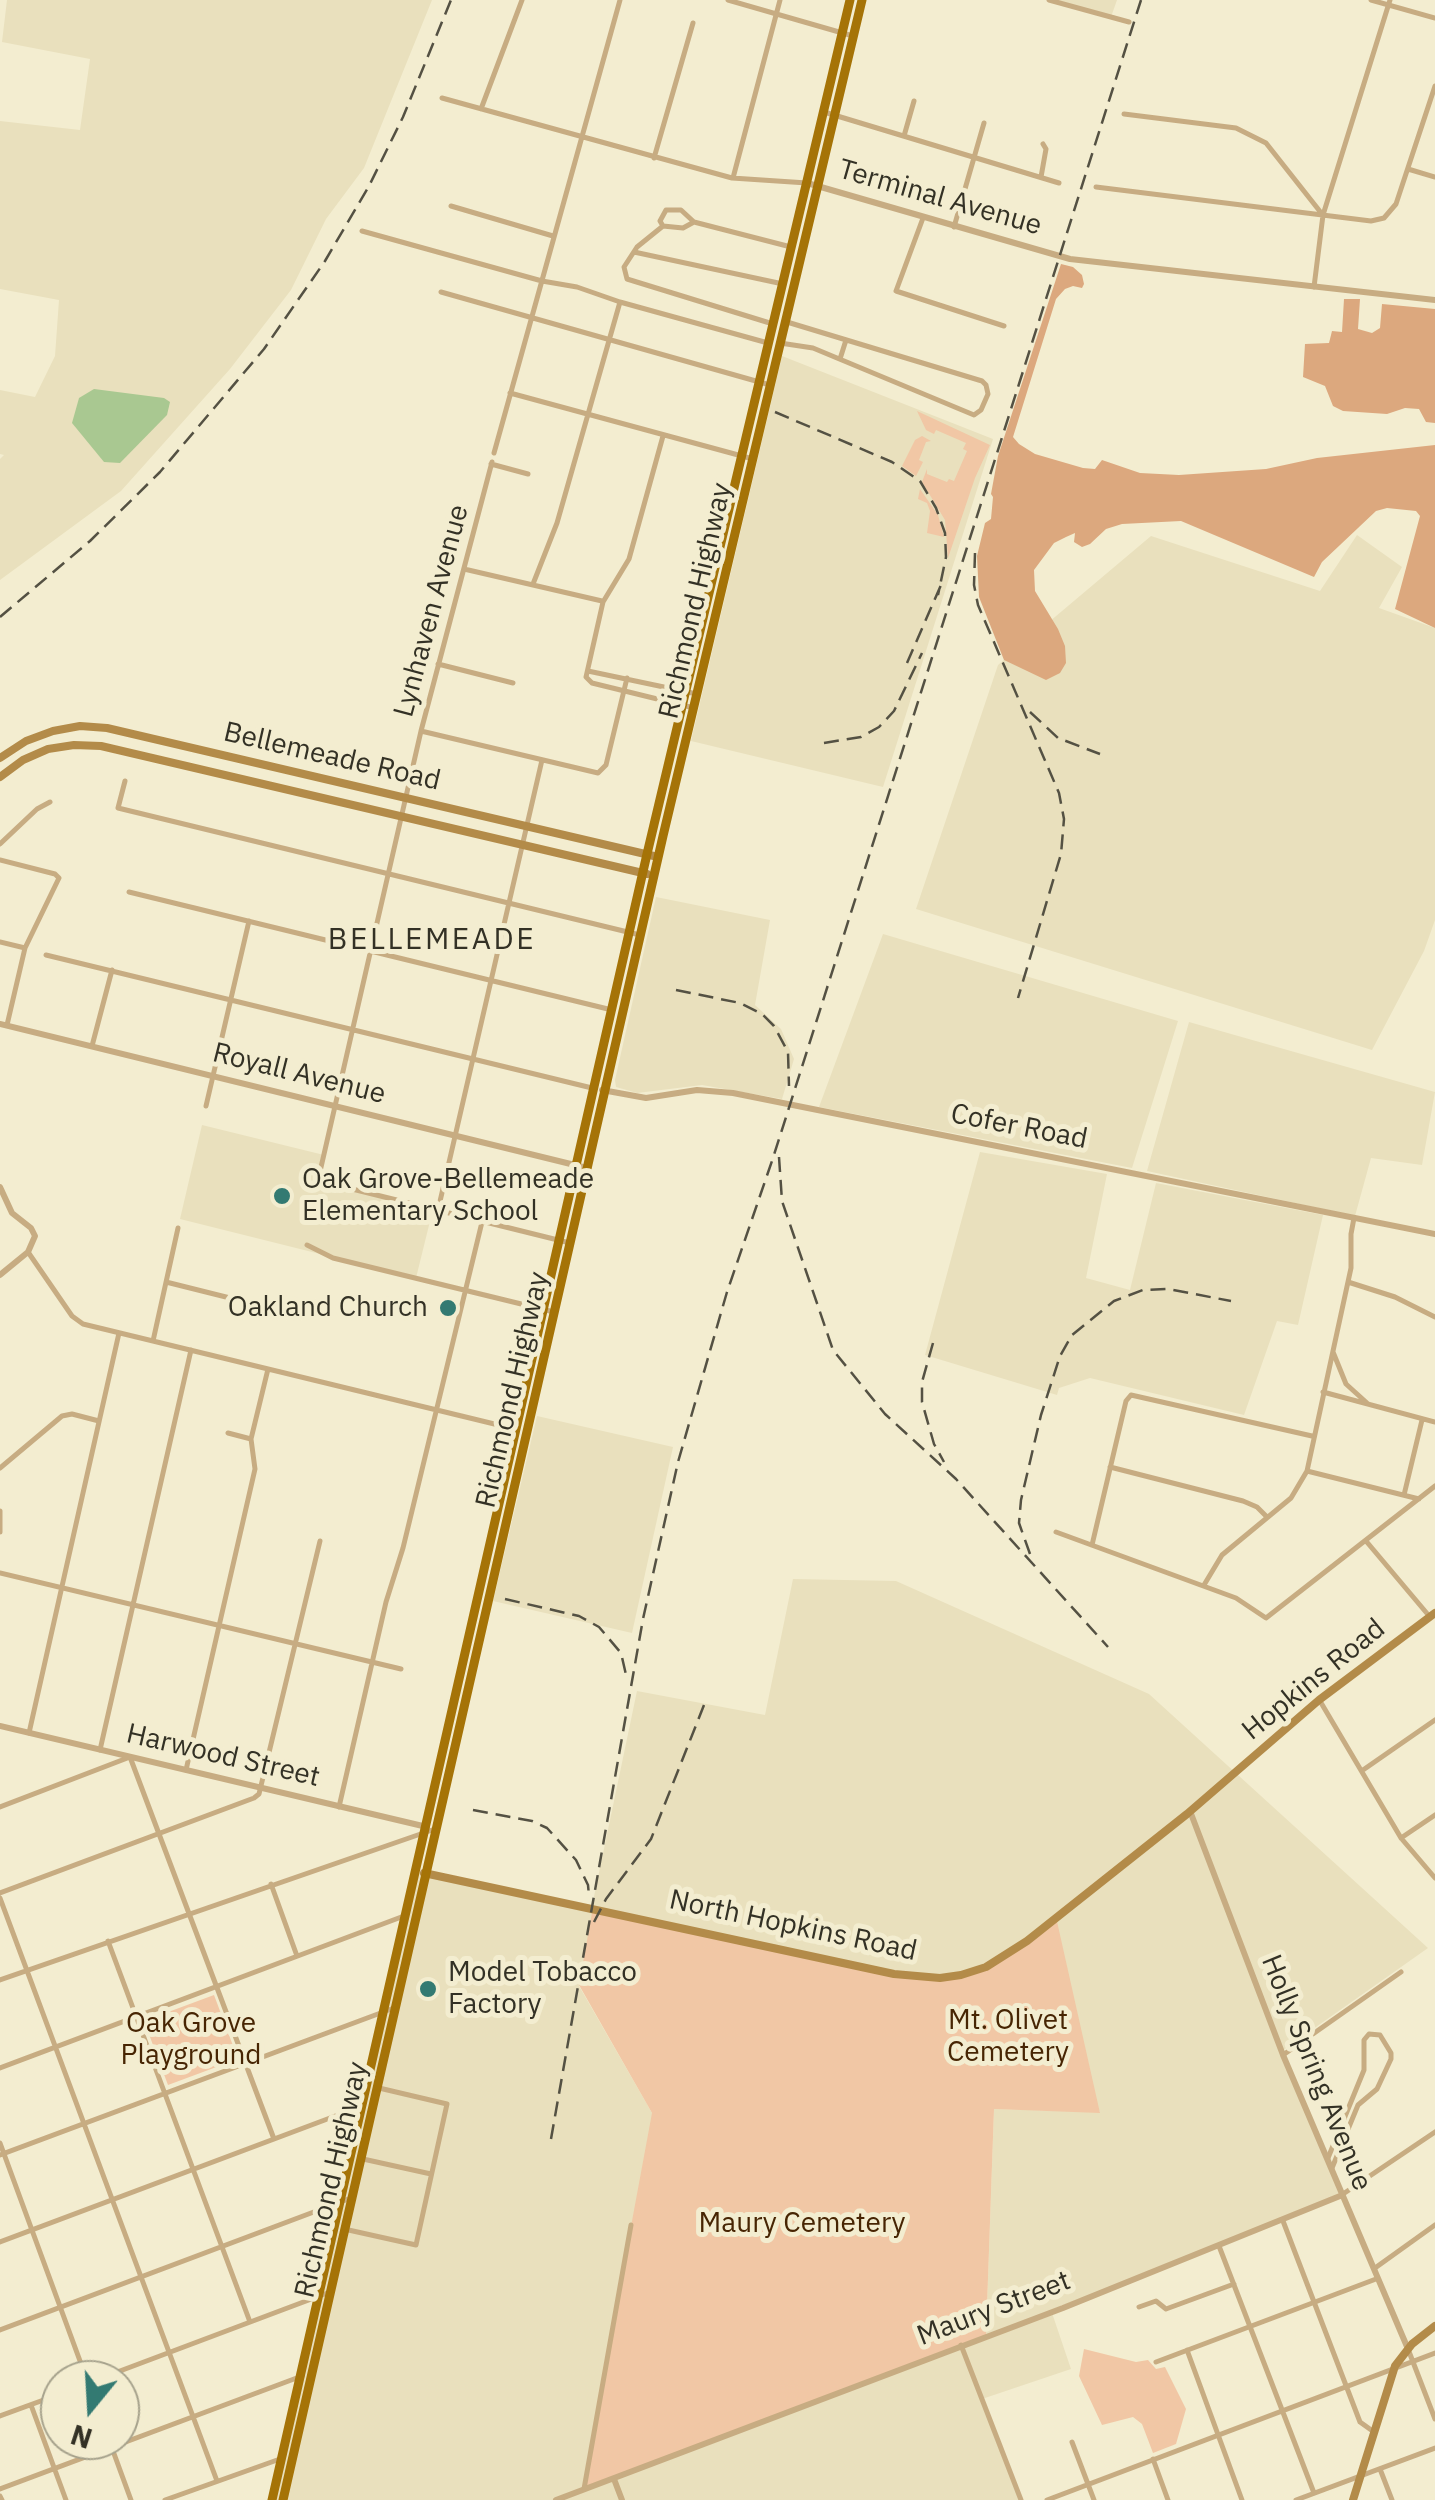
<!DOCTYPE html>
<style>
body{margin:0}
#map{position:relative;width:1435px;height:2500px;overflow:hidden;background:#f3edd0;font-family:"IBM Plex Sans",sans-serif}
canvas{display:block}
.north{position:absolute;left:40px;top:2360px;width:100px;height:100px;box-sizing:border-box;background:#f3edd0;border:2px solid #a6a28c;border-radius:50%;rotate:198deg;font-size:28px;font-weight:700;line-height:40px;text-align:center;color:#333125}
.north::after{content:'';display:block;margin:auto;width:35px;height:45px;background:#337a72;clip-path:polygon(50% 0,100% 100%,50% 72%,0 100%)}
</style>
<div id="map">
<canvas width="1435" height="2500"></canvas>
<div class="north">N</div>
</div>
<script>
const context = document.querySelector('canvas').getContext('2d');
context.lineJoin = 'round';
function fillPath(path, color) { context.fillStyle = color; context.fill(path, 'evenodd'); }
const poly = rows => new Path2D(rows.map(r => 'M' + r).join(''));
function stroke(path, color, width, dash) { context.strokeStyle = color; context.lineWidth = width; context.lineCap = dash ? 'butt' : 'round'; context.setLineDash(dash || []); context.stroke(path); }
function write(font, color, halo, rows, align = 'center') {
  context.font = font + ' "IBM Plex Sans",sans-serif'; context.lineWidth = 10; context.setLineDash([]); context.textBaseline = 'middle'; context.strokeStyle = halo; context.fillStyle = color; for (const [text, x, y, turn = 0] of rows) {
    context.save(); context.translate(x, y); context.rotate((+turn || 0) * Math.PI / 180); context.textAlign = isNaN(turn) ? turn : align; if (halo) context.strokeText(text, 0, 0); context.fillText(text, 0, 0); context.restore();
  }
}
fillPath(poly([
 [7,0,432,0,364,168,326,219,291,290,230,369,121,491,0,580,0,459,4,455,0,454,0,390,35,397,55,356,59,300,0,289,0,121,80,130,90,59,2,42],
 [1049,0,1117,0,1111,17],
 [782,356,993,439,883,787,691,741],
 [1357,535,1402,567,1379,608,1435,628,1435,920,1424,951,1372,1050,916,909,998,665,1151,536,1320,591],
 [656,897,770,920,755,1005,781,1029,794,1059,782,1099,702,1085,637,1093,616,1087,615,1080],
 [883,934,1178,1021,1132,1168,819,1107],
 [1189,1022,1435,1092,1422,1165,1371,1158,1355,1216,1147,1171],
 [202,1125,324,1155,320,1180,433,1209,416,1278,180,1219],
 [980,1152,1107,1174,1086,1278,1130,1290,1156,1183,1323,1215,1298,1325,1277,1321,1244,1415,1090,1378,1059,1388,1057,1395,925,1355],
 [537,1416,673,1447,632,1633,493,1601],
 [793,1579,896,1581,1149,1694,1428,1948,1282,2051,1341,2196,1051,2310,1071,2369,982,2399,1021,2500,275,2500,419,1872,592,1906,637,1691,765,1715],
 [983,1968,1100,2112,994,2109,986,2335,652,2113,579,1986,936,1976]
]), '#e9e0bd');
fillPath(poly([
 [917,411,990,445,975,478,948,558,945,520,922,482,927,469,927,474,947,482,949,479,954,481,967,451,963,449,966,443,936,430,934,434,926,430],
 [922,436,931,441,926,442,919,460,923,462,916,476,902,466,915,440],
 [920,489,938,515,944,537,927,533,930,511,927,503,918,499],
 [593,1907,887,1972,936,1976,983,1968,1056,1917,1100,2113,994,2109,986,2335,582,2491,652,2113,579,1985],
 [214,1995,238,2059,168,2085,144,2021],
 [1084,2349,1136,2362,1148,2360,1156,2369,1165,2367,1186,2409,1176,2444,1153,2453,1142,2424,1133,2417,1102,2425,1079,2376]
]), '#f1c7a5');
fillPath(poly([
 [1061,264,1073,267,1082,275,1084,284,1082,288,1073,286,1065,289,1056,299,1013,437,1019,444,1035,454,1083,468,1095,469,1102,460,1140,473,1179,475,1266,469,1317,458,1435,445,1435,628,1395,609,1420,516,1416,511,1387,508,1376,511,1322,562,1314,577,1181,521,1122,524,1106,529,1090,544,1082,547,1074,542,1075,533,1066,537,1054,543,1034,570,1035,591,1058,629,1065,646,1066,663,1060,673,1046,680,1004,660,979,597,977,556,985,523,991,519,993,497,991,494,998,456],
 [1344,299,1360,299,1358,329,1372,333,1380,328,1382,304,1435,309,1435,423,1426,422,1419,409,1405,408,1387,414,1343,411,1333,406,1325,386,1303,377,1305,344,1329,343,1332,331,1342,332]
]), '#dca87e');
fillPath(poly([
 [94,389,164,398,170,402,167,415,120,463,104,462,72,423,79,398]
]), '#a9c891');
stroke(poly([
 [728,0,853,36],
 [1049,0,1129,22],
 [1371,0,1435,18],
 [442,98,732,178,807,183],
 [481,109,522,0],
 [824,112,1059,183],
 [1124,114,1236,128,1266,143,1322,214],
 [904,136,914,101],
 [654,158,693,23],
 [1408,169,1435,177],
 [1041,177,1046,149,1043,144],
 [733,178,780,0],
 [1096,187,1371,221,1384,218,1396,204,1435,86],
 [451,206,553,236],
 [923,218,896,291,1004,326],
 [694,222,791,247],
 [663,226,660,221,666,210,681,210,694,222,683,228,663,226,637,247,624,267,627,279,773,324],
 [954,227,984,123],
 [362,231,542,281,577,287,620,302,768,343],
 [634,252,783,284],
 [1314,287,1323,215,1390,0],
 [441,292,770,385],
 [780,343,813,348,974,415,981,410,988,394,986,385,982,381,787,322],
 [840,359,846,340],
 [510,393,753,459],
 [663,436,629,559,603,602,586,677,592,683,694,708],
 [494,453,620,0],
 [492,462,421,731,319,1176,324,1182,570,1243],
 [491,464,528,474],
 [464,569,602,601],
 [533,584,557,523,620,302],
 [438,664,513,683],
 [588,671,697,694],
 [421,731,598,773,606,765,627,678],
 [125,781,118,808,640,935],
 [0,844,37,809,50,802],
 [0,860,55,874,59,878,25,948,7,1025],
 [129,892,612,1010],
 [0,942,25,948],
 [46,955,592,1088],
 [92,1046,112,970],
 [206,1106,249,921],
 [438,1210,542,760],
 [307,1245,333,1258,554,1312],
 [28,1252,72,1316,83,1324,515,1429],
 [166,1282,230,1298],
 [1348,1282,1395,1297,1435,1317],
 [153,1341,178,1228],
 [1333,1352,1346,1384,1367,1403],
 [1323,1392,1435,1422],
 [228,1433,251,1439],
 [1110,1467,1243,1501,1257,1507,1267,1517],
 [0,1468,62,1416,72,1414,99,1421],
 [1307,1471,1419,1499],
 [1404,1495,1422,1420],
 [0,1511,0,1532],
 [1056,1532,1236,1598,1266,1618,1435,1486],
 [1366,1541,1430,1617],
 [1092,1545,1126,1401,1131,1395,1312,1436],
 [0,1573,401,1669],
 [1204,1585,1222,1555,1291,1498,1307,1471,1351,1268,1351,1234,1354,1218],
 [1320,1701,1401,1838,1435,1878],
 [29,1733,119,1333],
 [100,1750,191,1350],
 [186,1770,255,1469,251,1439,268,1369],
 [1363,1770,1435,1720],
 [0,1807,130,1757,274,2139],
 [339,1807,386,1602,403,1548,482,1222],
 [1401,1838,1435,1815],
 [271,1884,297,1956],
 [0,1893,254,1798,259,1794,320,1541],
 [0,1898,217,2481],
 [108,1941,250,2322],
 [0,1980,435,1829],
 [1283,2055,1401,1972],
 [0,2068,404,1916],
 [0,2143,87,2380],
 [0,2155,394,2008],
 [1328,2158,1364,2070,1364,2040,1369,2034,1380,2035,1391,2053,1391,2059,1377,2089,1358,2105,1332,2168],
 [363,2159,431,2174],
 [1343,2194,1435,2132],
 [1283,2221,1360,2422,1374,2432],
 [344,2229,416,2245,447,2104,379,2088],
 [0,2242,362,2106],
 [1219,2246,1314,2493],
 [1375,2268,1435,2225],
 [1139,2307,1156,2301,1166,2309,1234,2284],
 [0,2330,351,2198],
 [961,2345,1021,2500],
 [1408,2349,1435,2419],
 [1187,2350,1242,2500],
 [1156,2362,1376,2279],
 [96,2380,330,2292],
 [31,2405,66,2500],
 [0,2416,60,2394],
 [109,2440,131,2500],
 [1072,2442,1094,2500],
 [1153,2459,1168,2500],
 [1380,2469,1392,2500],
 [0,2489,302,2376],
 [584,2489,631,2225],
 [0,2496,2,2500],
 [165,2500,280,2459],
 [1047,2500,1435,2353],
 [1296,2500,1435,2448]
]), '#c7ac82', 5);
stroke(poly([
 [807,183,1070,259,1435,300],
 [0,1024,587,1168],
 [602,1090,646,1098,697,1090,733,1093,1435,1234],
 [0,1187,12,1213,31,1228,35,1236,28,1252,0,1275],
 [0,1726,427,1827],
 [1190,1811,1283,2055,1408,2349],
 [614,2479,622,2500],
 [556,2500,1063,2308,1340,2196]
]), '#c7ac82', 6);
stroke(poly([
 [0,758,26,741,53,731,80,726,107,728,658,857],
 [0,777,23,760,48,749,74,745,101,746,647,874],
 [424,1873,894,1974,940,1978,961,1975,986,1967,1027,1941,1187,1814,1319,1700,1435,1613],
 [1353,2500,1395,2366,1412,2344,1435,2326]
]), '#b38b49', 8);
stroke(poly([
 [272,2500,647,854,850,0],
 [283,2500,663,836,862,0]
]), '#a57307', 9);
stroke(poly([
 [775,412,892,462,920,481,936,508,945,533,946,557,938,595],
 [975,553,974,585,978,605,1059,793,1064,819,1061,854,1018,998],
 [0,617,90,541,160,472,264,349,325,261,369,186,403,117,451,0],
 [907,663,941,585],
 [1030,712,1058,738,1100,754],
 [824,743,861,737,879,727,894,711,922,653],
 [676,990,740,1003,762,1014,774,1026,788,1052,789,1086],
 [779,1157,782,1201,833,1350,885,1414,956,1479,1108,1647],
 [933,1343,922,1382,922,1402,934,1444,944,1462],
 [1030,1554,1019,1523,1021,1500,1041,1415,1060,1356,1072,1335,1114,1301,1143,1290,1168,1289,1231,1301],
 [505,1599,579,1616,599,1627,621,1653,627,1679],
 [473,1810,532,1821,547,1828,576,1860,588,1885,589,1896],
 [594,1922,606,1899,651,1839,706,1700],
 [551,2139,643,1619,678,1462,727,1292,773,1158,1141,0]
]), '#545143', 2.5, [15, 8]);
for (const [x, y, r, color] of [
 [282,1196,10,"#337a72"],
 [448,1308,10,"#337a72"],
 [428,1989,10,"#337a72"]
]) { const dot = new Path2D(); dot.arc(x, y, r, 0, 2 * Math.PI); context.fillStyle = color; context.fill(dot); stroke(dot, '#f3edd0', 4); }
write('28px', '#333125', '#f3edd0', [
 ["Terminal Avenue",940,198,16],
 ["Richmond Highway",696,601,-77],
 ["Lynhaven Avenue",432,611,-75],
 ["Bellemeade Road",332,757,13],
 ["Royall Avenue",299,1074,14],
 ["Cofer Road",1019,1127,11],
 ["Richmond Highway",513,1390,-77],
 ["Hopkins Road",1314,1680,-39],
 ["Harwood Street",223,1756,13],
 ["North Hopkins Road",793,1926,12],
 ["Holly Spring Avenue",1316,2073,68],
 ["Richmond Highway",332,2180,-77],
 ["Maury Street",994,2309,-21]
]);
write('28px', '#333125', '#f3edd0', [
 ["Oak Grove-Bellemeade",302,1180],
 ["Elementary School",302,1212],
 ["Oakland Church",428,1308,"right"],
 ["Model Tobacco",448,1973],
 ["Factory",448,2005]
], 'left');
write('28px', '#472503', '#f3edd0', [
 ["Mt. Olivet",1008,2021],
 ["Cemetery",1008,2053],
 ["Oak Grove",191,2024],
 ["Playground",191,2056],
 ["Maury Cemetery",802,2224]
]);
context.letterSpacing = '2.5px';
write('30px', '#333125', '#f3edd0', [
 ["BELLEMEADE",432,940]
]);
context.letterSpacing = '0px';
</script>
